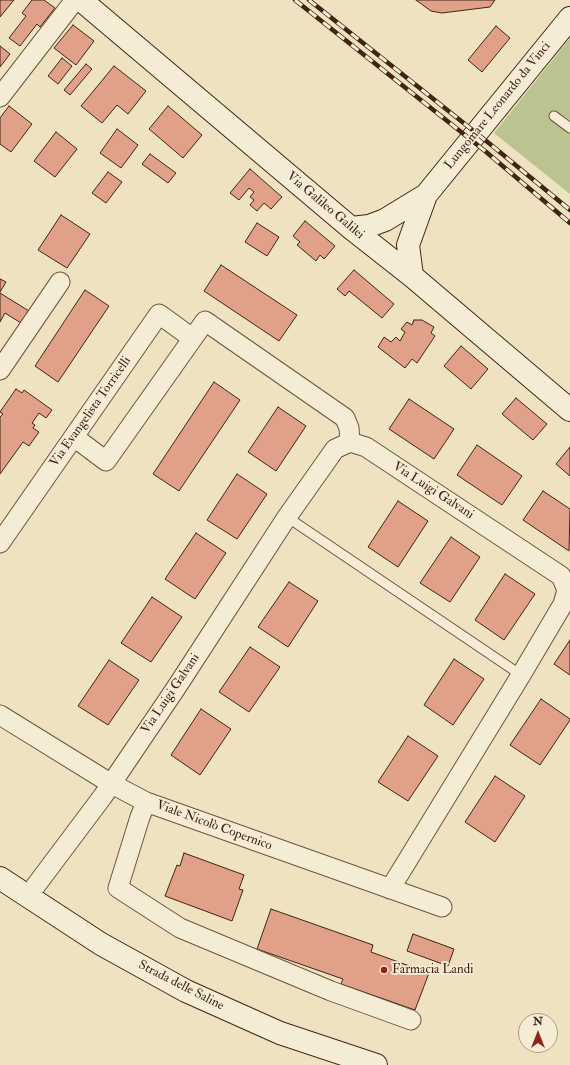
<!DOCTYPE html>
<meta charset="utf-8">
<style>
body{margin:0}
#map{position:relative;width:570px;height:1065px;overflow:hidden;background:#efe2c0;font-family:"IM FELL Double Pica",serif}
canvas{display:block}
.north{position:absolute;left:518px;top:1013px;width:40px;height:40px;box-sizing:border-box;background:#f5ecd6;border:1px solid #ad9c88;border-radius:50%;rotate:0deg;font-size:11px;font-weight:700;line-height:16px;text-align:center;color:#412414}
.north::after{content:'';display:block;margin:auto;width:14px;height:18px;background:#8f2418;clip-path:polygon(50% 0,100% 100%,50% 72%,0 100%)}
</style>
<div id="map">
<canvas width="570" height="1065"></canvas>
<div class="north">N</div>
</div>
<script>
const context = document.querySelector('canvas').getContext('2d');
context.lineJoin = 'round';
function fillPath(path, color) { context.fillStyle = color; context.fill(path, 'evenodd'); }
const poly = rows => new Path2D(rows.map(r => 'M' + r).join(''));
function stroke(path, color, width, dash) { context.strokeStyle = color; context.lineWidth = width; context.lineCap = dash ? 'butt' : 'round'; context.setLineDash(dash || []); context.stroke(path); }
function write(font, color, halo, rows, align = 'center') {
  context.font = font + ' "IM FELL Double Pica",serif'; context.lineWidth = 3.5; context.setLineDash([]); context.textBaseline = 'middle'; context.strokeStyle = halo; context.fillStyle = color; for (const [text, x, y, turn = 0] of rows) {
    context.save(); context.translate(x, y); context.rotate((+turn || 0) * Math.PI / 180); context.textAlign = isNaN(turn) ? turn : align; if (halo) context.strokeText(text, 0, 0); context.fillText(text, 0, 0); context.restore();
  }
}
fillPath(poly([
 [570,38,570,194,494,133]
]), '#bbc391');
const building = poly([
 [0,0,14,0,0,17,0,0],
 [32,0,44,0,55,8,40,27,37,24,20,46,9,38,26,16,22,13,32,0],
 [416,0,495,0,490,7,442,13,431,11,416,0],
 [73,25,94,41,76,65,54,48,73,25],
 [496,26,510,38,482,72,468,60,496,26],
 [0,46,10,54,0,67,0,46],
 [62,58,72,66,58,84,48,76,62,58],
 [86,64,92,69,70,95,64,90,86,64],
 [114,66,146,91,128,114,117,105,102,123,81,106,114,66],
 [9,106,32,124,11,152,0,144,0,118,9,106],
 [168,106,202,135,183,158,149,129,168,106],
 [117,129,138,145,121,168,100,153,117,129],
 [56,132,77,149,55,177,34,161,56,132],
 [150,154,176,173,168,183,142,164,150,154],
 [250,169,282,197,271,209,264,203,257,211,250,205,254,200,250,197,254,192,249,188,239,200,230,193,250,169],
 [108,172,122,182,106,203,92,193,108,172],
 [61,215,90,234,67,268,38,250,61,215],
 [305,221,335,246,324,259,320,255,316,261,297,245,300,242,293,236,305,221],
 [257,223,279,237,267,256,245,242,257,223],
 [221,265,297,315,279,341,204,291,221,265],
 [354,270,394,304,382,318,349,291,345,296,337,289,354,270],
 [0,279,6,282,0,292,0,279],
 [85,290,109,306,58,382,35,366,85,290],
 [0,293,29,311,21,323,5,313,0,322,0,293],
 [414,320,422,320,434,327,431,333,435,336,417,363,412,359,405,368,378,347,384,337,391,342,396,337,400,341,405,332,401,329,407,322,412,325,414,320],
 [461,346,488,369,471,389,444,366,461,346],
 [214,382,240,400,179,491,153,474,214,382],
 [16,389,22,393,24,390,52,410,46,418,39,413,32,423,35,425,33,428,39,432,29,446,23,442,0,474,0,417,3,414,0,412,16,389],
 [516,398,547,424,533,440,502,414,516,398],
 [409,399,454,429,434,459,389,429,409,399],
 [278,407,306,426,276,471,248,452,278,407],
 [477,445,522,476,502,505,457,475,477,445],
 [570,447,570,476,556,464,570,447],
 [237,474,267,494,237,539,207,520,237,474],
 [543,491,570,509,569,551,523,520,543,491],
 [398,501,428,521,398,567,368,547,398,501],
 [196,533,226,553,195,599,165,579,196,533],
 [451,537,480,557,450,602,420,583,451,537],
 [505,574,535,594,504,640,475,620,505,574],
 [289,582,318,601,288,647,258,627,289,582],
 [152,597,182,617,151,662,121,643,152,597],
 [570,640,570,675,554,664,570,640],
 [250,647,280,667,249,712,219,692,250,647],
 [454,659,484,679,453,725,424,705,454,659],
 [109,660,139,680,108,725,78,706,109,660],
 [541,699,570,719,570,720,540,765,510,745,541,699],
 [201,709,231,729,200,775,171,755,201,709],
 [408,736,438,756,408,801,378,782,408,736],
 [495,776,525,796,495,842,465,822,495,776],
 [184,853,244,875,239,889,243,890,232,921,165,896,177,865,180,866,184,853],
 [271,909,373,945,371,952,429,973,415,1010,341,984,343,979,257,949,271,909],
 [413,934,454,949,448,966,407,951,413,934]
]);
fillPath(building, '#e0a188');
stroke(building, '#412414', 1);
const lane = poly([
 [554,116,570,128],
 [287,517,521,675]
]);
const street = poly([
 [0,97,75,0],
 [0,370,60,282],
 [74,437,106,461,205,321,345,418,349,428,350,442],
 [0,543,159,314,192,338],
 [0,715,110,783,146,802,442,907],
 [146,802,140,817,118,888,180,928,331,991,411,1020],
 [28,896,103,796,176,688,287,517,335,449,350,442,366,447,561,576,567,590,563,604,521,675,390,889]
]);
const secondary = poly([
 [81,0,351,228,412,276,570,410],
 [351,228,369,226,385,220,426,195],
 [412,276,408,245,426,195,570,18],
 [0,878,101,944,186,991,280,1033,376,1065]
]);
stroke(lane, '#6c543f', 11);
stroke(street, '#6c543f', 21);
stroke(secondary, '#412414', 24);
stroke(lane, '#f5ecd6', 9);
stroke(street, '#f5ecd6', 19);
stroke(secondary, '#f5ecd6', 22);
const rail = poly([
 [295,0,485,151,570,223],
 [309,0,490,144,570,210]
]);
stroke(rail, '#412414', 4.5);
stroke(rail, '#f5ecd6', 3, [9]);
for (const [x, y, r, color] of [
 [384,970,4,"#8f2418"]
]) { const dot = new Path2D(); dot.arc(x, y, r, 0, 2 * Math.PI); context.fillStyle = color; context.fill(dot); stroke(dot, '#f5ecd6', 1.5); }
write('13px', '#412414', '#f5ecd6', [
 ["Lungomare Leonardo da Vinci",498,106,-51],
 ["Via Galileo Galilei",325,206,40],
 ["Via Evangelista Torricelli",91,412,-55],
 ["Via Luigi Galvani",433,491,33],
 ["Via Luigi Galvani",171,694,-56],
 ["Viale Nicolò Copernico",214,826,20],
 ["Strada delle Saline",181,986,27]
]);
write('13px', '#412414', '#f5ecd6', [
 ["Farmacia Landi",392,970]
], 'left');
</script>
